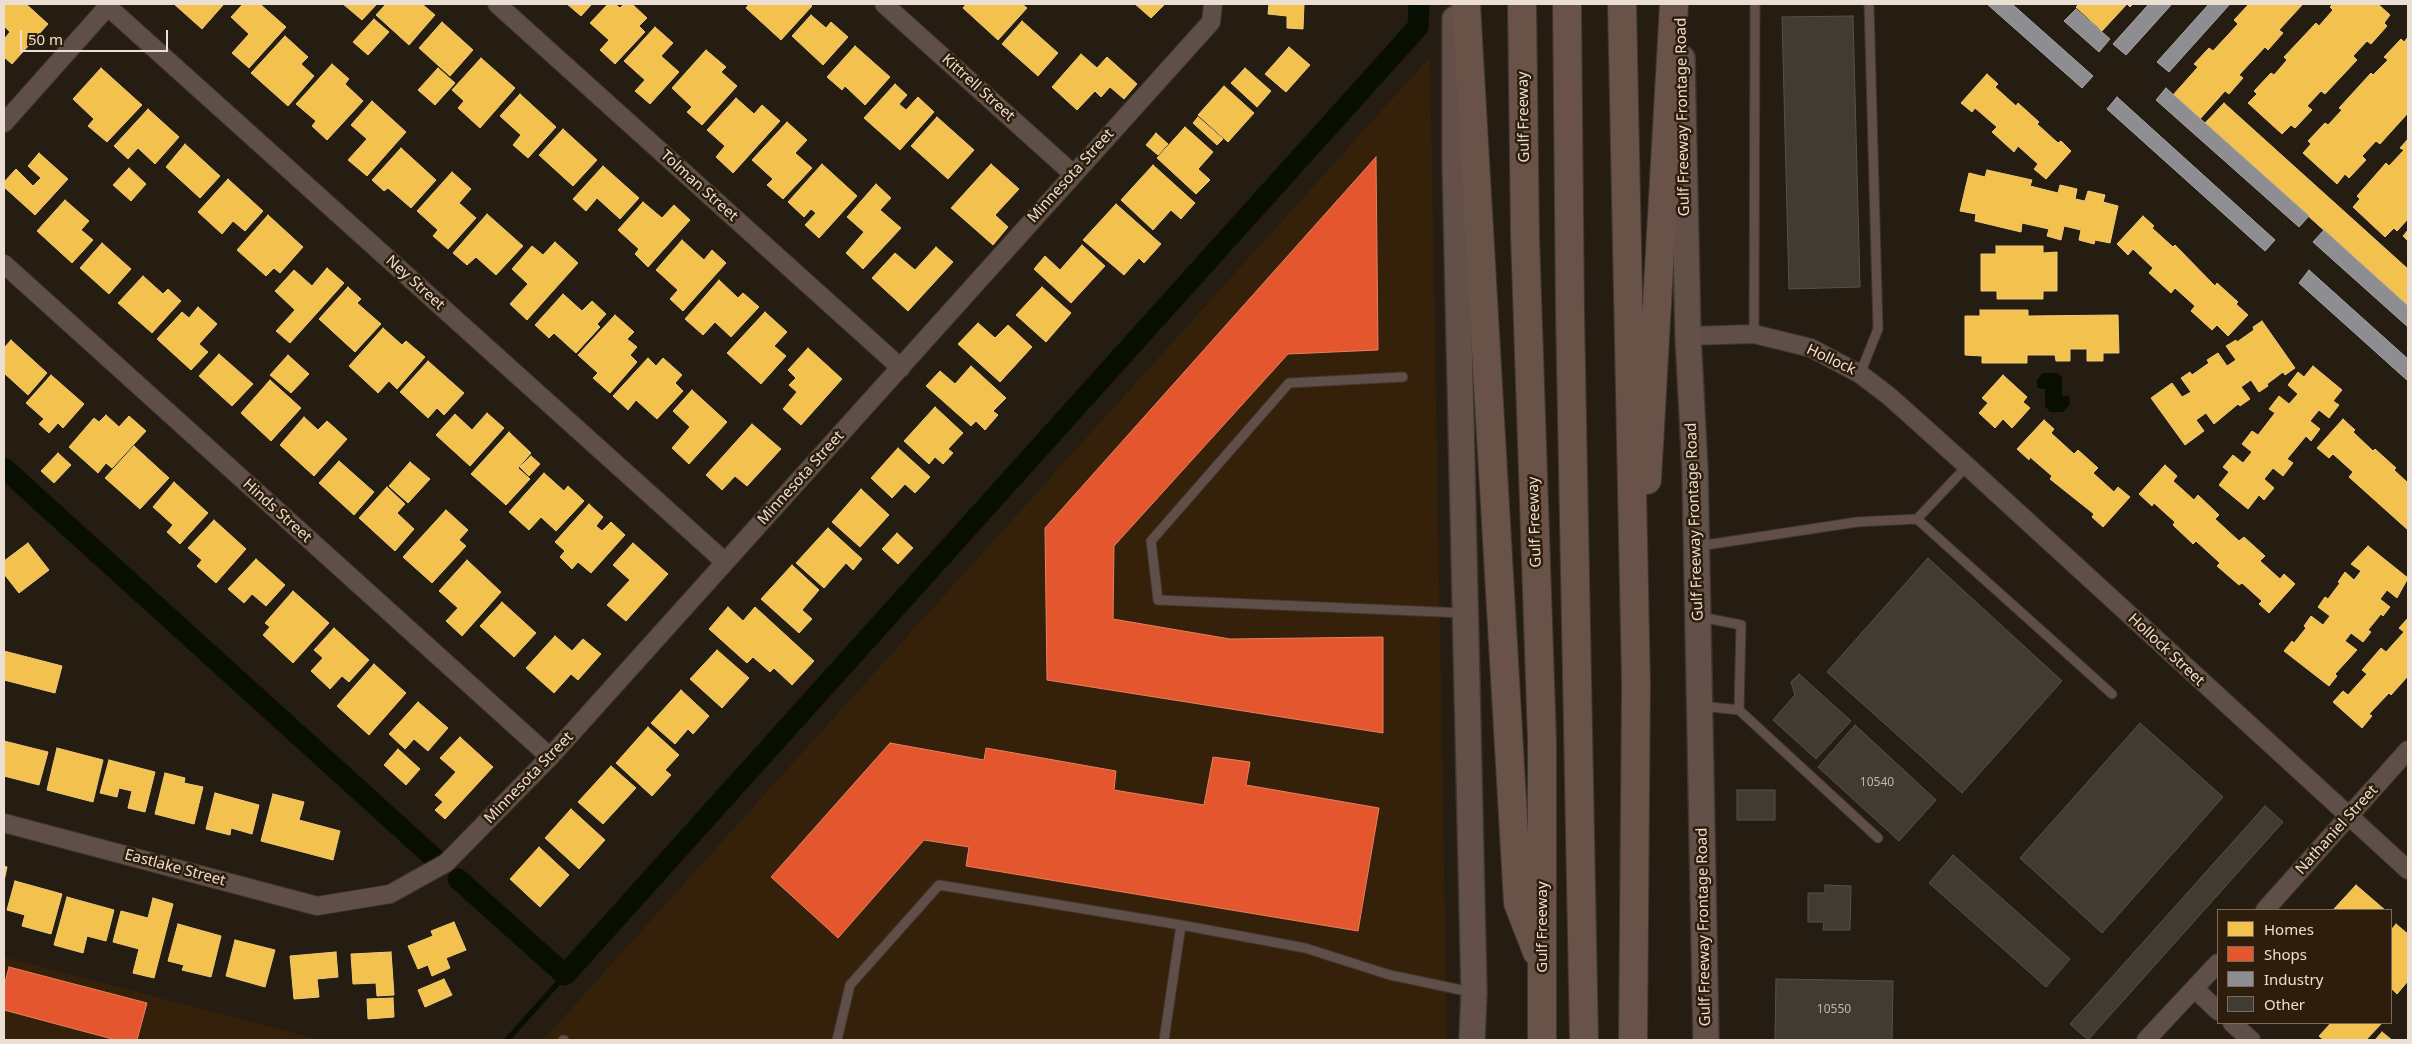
<!DOCTYPE html>
<style>
body{margin:0}
#map{position:relative;width:2412px;height:1044px;overflow:hidden;background:#251c12;font-family:"Noto Sans",sans-serif}
canvas{display:block}
.frame{position:absolute;inset:0;border:5px solid #ebdfd4;pointer-events:none}
.legend{position:absolute;left:2217px;top:909px;width:175px;height:115px;box-sizing:border-box;background:#2d1d0a;border:1px solid #796b5b;margin:0;padding:6px 9px;list-style:none;font-size:15px;color:#ebdfd4}
.legend li{display:flex;align-items:center;gap:10px;height:25px}
.legend b{width:25px;border:1px solid #796b5b}
.scale{position:absolute;left:20px;top:30px;width:148px;height:22px;box-sizing:border-box;border:2px solid #ebdfd4;border-top:0;padding-left:6px;font-size:15px;line-height:18px;white-space:nowrap;color:#ebdfd4;-webkit-text-stroke:4px #2d1d0a;paint-order:stroke}
</style>
<div id="map">
<canvas width="2412" height="1044"></canvas>
<div class="frame"></div>
<ul class="legend">
<li><b style="height:14px;background:#f2c14e"></b>Homes</li>
<li><b style="height:14px;background:#e4572e"></b>Shops</li>
<li><b style="height:14px;background:#8d8d92"></b>Industry</li>
<li><b style="height:14px;background:#413c32"></b>Other</li>
</ul>
<div class="scale">50 m</div>
</div>
<script>
const context = document.querySelector('canvas').getContext('2d');
context.lineJoin = 'round';
function fillPath(path, color) { context.fillStyle = color; context.fill(path, 'evenodd'); }
const poly = rows => new Path2D(rows.map(r => 'M' + r).join(''));
function stroke(path, color, width, dash) { context.strokeStyle = color; context.lineWidth = width; context.lineCap = dash ? 'butt' : 'round'; context.setLineDash(dash || []); context.stroke(path); }
function write(font, color, halo, rows, align = 'center') {
  context.font = font + ' "Noto Sans",sans-serif'; context.lineWidth = 5; context.setLineDash([]); context.textBaseline = 'middle'; context.strokeStyle = halo; context.fillStyle = color; for (const [text, x, y, turn = 0] of rows) {
    context.save(); context.translate(x, y); context.rotate((+turn || 0) * Math.PI / 180); context.textAlign = isNaN(turn) ? turn : align; if (halo) context.strokeText(text, 0, 0); context.fillText(text, 0, 0); context.restore();
  }
}
fillPath(poly([
 [1430,57,1447,1040,543,1040],
 [4,957,320,1040,4,1040]
]), '#35210a');
fillPath(poly([
 [2043,373,2057,373,2062,377,2062,396,2069,396,2070,404,2063,412,2050,412,2045,406,2045,389,2037,388,2037,380]
]), '#090e02');
const homes = poly([
 [4,4,26,4,48,24,12,64,4,57,4,39,10,32,4,26,4,4],
 [174,4,224,4,202,29,174,4],
 [243,4,260,4,286,27,249,68,232,53,249,34,231,17,243,4],
 [343,4,377,4,362,20,343,4],
 [386,4,422,4,435,15,409,45,376,15,386,4],
 [567,4,592,4,581,16,567,4],
 [608,4,615,4,620,8,624,4,632,4,647,18,639,26,645,32,615,64,600,50,609,40,590,23,608,4],
 [749,4,809,4,812,6,781,40,746,8,749,4],
 [966,4,1022,4,1027,8,998,40,963,8,966,4],
 [1135,4,1165,4,1151,18,1135,4],
 [1269,4,1304,4,1303,29,1287,28,1287,16,1268,14,1269,4],
 [2079,4,2133,4,2130,7,2127,4,2102,31,2076,7,2079,4],
 [2249,4,2253,6,2255,4,2303,4,2279,30,2283,33,2268,50,2265,47,2239,75,2243,78,2229,94,2225,91,2200,119,2173,95,2198,67,2194,64,2209,48,2213,51,2238,24,2234,20,2249,4],
 [2333,4,2378,4,2390,15,2384,23,2387,26,2371,44,2367,41,2353,56,2357,60,2325,94,2321,91,2307,106,2312,110,2295,128,2291,125,2282,134,2248,103,2257,94,2254,91,2271,73,2274,75,2287,60,2284,57,2316,23,2319,26,2333,10,2330,7,2333,4],
 [811,15,826,28,831,22,848,37,823,65,792,36,811,15],
 [374,19,389,32,368,55,353,42,374,19],
 [1022,21,1058,53,1038,76,1002,44,1022,21],
 [442,22,473,50,450,76,419,48,442,22],
 [655,27,673,43,661,56,679,72,650,104,635,91,645,80,624,61,655,27],
 [285,36,308,57,301,64,314,76,288,106,251,73,285,36],
 [2408,37,2408,113,2380,144,2376,141,2362,156,2366,160,2349,178,2345,174,2337,184,2303,153,2311,144,2308,141,2325,123,2328,125,2342,110,2339,108,2371,73,2373,75,2388,60,2384,57,2401,39,2404,42,2408,37],
 [855,46,890,77,865,105,845,86,842,90,827,77,855,46],
 [1289,47,1310,65,1286,92,1265,74,1289,47],
 [706,50,726,67,721,72,737,86,702,125,687,112,692,107,672,88,706,50],
 [1081,54,1097,68,1107,57,1137,84,1124,99,1110,87,1101,97,1095,91,1077,110,1052,87,1081,54],
 [481,58,515,88,480,128,458,108,464,101,452,90,481,58],
 [332,64,349,79,345,84,363,101,327,140,312,126,316,121,296,104,332,64],
 [101,68,142,105,107,142,88,126,94,119,73,99,101,68],
 [438,68,455,83,435,105,418,90,438,68],
 [1245,68,1271,91,1257,107,1231,83,1245,68],
 [1987,74,1998,84,1995,87,2016,106,2018,103,2039,122,2037,124,2058,143,2061,141,2071,151,2046,179,2034,169,2038,164,2018,146,2014,152,1992,132,1997,127,1975,108,1972,112,1961,103,1987,74],
 [895,84,907,95,899,104,906,110,918,97,934,112,900,150,864,118,895,84],
 [1224,86,1254,113,1228,142,1198,115,1224,86],
 [520,94,556,127,528,158,513,145,521,135,500,116,520,94],
 [736,98,754,114,762,105,780,121,733,173,716,157,725,146,707,130,736,98],
 [372,101,406,132,367,176,348,160,367,139,351,125,372,101],
 [2224,103,2408,269,2408,306,2205,123,2224,103],
 [148,109,179,137,155,164,138,148,128,159,114,146,148,109],
 [937,117,974,150,948,179,911,146,937,117],
 [1198,117,1223,139,1217,145,1193,123,1198,117],
 [787,122,807,140,795,153,812,168,783,199,767,185,773,179,752,160,787,122],
 [1185,127,1213,152,1198,169,1210,180,1196,194,1157,158,1185,127],
 [563,129,597,160,573,186,539,155,563,129],
 [1156,133,1168,144,1158,155,1146,145,1156,133],
 [2408,139,2408,219,2397,231,2394,228,2385,237,2353,207,2360,199,2357,196,2386,163,2389,166,2404,150,2400,148,2408,139],
 [185,144,220,176,200,198,166,167,185,144],
 [401,148,436,180,411,208,388,188,384,191,372,180,401,148],
 [39,153,68,179,35,215,4,187,4,182,16,169,33,186,41,178,28,166,39,153],
 [822,164,857,196,819,238,805,225,816,213,811,209,804,217,788,202,822,164],
 [991,164,1019,189,995,215,1008,227,993,245,951,208,991,164],
 [1153,165,1195,203,1181,219,1171,210,1153,230,1121,200,1153,165],
 [603,166,639,198,620,219,597,198,586,211,573,199,603,166],
 [129,168,146,184,131,201,113,185,129,168],
 [1987,170,2032,180,2030,186,2058,193,2060,185,2077,189,2075,199,2085,201,2088,191,2105,195,2103,202,2118,206,2110,243,2095,240,2094,244,2079,240,2081,230,2064,226,2061,240,2047,236,2049,229,2022,223,2021,232,1975,221,1976,214,1960,211,1969,173,1985,177,1987,170],
 [452,172,471,189,459,203,476,218,448,249,433,236,438,230,417,211,452,172],
 [228,179,263,211,245,231,233,221,222,234,198,212,228,179],
 [876,184,891,198,880,210,901,228,863,269,846,253,864,232,847,217,876,184],
 [65,200,89,221,81,230,93,240,72,263,37,231,65,200],
 [643,202,662,218,674,205,690,220,648,267,635,254,639,249,618,230,643,202],
 [1116,204,1161,244,1144,263,1139,258,1124,275,1083,240,1116,204],
 [487,214,523,246,496,275,476,257,467,265,453,253,487,214],
 [268,215,303,247,280,273,274,268,266,276,237,250,268,215],
 [2143,216,2154,226,2152,228,2173,247,2175,245,2215,286,2217,283,2238,302,2236,304,2248,315,2228,336,2217,325,2212,330,2191,311,2195,306,2175,288,2171,293,2149,273,2153,268,2133,249,2128,255,2117,244,2143,216],
 [2408,230,2408,241,2403,236,2408,230],
 [682,240,704,260,712,250,726,263,683,311,670,299,678,290,656,270,682,240],
 [555,242,578,263,527,320,510,304,528,284,512,269,532,246,543,255,555,242],
 [102,243,131,269,109,294,80,268,102,243],
 [1082,245,1105,266,1071,303,1034,269,1045,256,1060,270,1082,245],
 [1996,246,2043,246,2043,253,2057,252,2057,291,2043,291,2043,299,1997,299,1997,291,1981,291,1981,254,1996,254,1996,246],
 [936,247,953,262,908,311,872,278,895,253,915,270,936,247],
 [327,268,344,283,290,343,276,331,295,310,275,291,294,270,312,286,327,268],
 [143,276,163,294,168,289,181,301,152,333,118,303,143,276],
 [719,280,738,298,743,293,759,307,731,337,715,322,703,335,685,319,719,280],
 [348,287,361,299,357,303,381,324,355,352,319,319,348,287],
 [1042,287,1071,313,1046,342,1016,315,1042,287],
 [563,294,582,311,592,301,606,314,597,324,600,327,576,353,554,333,549,338,535,325,563,294],
 [198,307,217,324,199,344,208,352,191,370,157,339,182,312,189,318,198,307],
 [1980,310,2028,310,2028,316,2118,315,2119,353,2103,353,2103,361,2087,361,2087,349,2070,349,2070,361,2056,361,2055,355,2027,355,2027,363,1982,363,1982,356,1965,355,1965,316,1980,316,1980,310],
 [765,312,787,332,774,346,786,356,761,384,727,353,765,312],
 [615,315,634,332,627,339,637,347,630,355,637,362,610,393,593,378,598,373,578,355,615,315],
 [2262,321,2295,368,2285,375,2283,372,2267,384,2268,386,2259,392,2251,380,2241,387,2250,399,2240,406,2238,404,2214,424,2206,413,2196,420,2204,431,2185,445,2151,398,2172,383,2182,397,2191,392,2181,378,2190,372,2192,375,2209,363,2207,360,2218,353,2227,366,2236,360,2226,346,2236,340,2237,342,2254,330,2253,327,2262,321],
 [978,323,995,338,1008,325,1032,347,1000,382,958,344,978,323],
 [383,328,402,345,406,341,425,357,397,389,389,381,378,393,349,366,383,328],
 [11,340,47,373,28,395,4,373,4,348,11,340],
 [808,348,842,379,801,425,783,409,797,392,789,385,796,378,788,370,808,348],
 [219,354,253,384,232,406,199,376,219,354],
 [288,355,309,374,291,393,270,375,288,355],
 [648,358,656,366,663,358,682,375,675,383,683,391,657,419,636,400,628,410,613,396,648,358],
 [428,361,464,393,444,415,437,408,428,418,400,392,428,361],
 [971,366,1006,398,993,411,998,415,985,430,976,421,971,426,926,386,940,371,955,384,971,366],
 [2313,366,2342,390,2333,401,2339,405,2329,418,2319,410,2310,421,2320,429,2311,441,2306,436,2287,459,2293,463,2283,476,2273,468,2264,479,2274,488,2264,500,2259,495,2248,509,2219,485,2229,472,2223,467,2233,455,2243,463,2252,452,2242,444,2252,431,2258,435,2275,413,2269,409,2279,396,2289,404,2298,394,2288,385,2298,372,2304,377,2313,366],
 [51,375,84,404,63,428,58,423,49,433,39,424,44,419,26,403,51,375],
 [2003,375,2027,397,2023,402,2030,408,2012,428,2003,419,1995,428,1979,413,1988,403,1982,398,2003,375],
 [270,380,301,408,271,441,241,413,270,380],
 [692,390,727,422,689,464,672,448,690,427,673,411,692,390],
 [935,407,963,433,948,449,953,453,943,464,935,457,929,464,904,441,935,407],
 [487,413,504,428,470,466,436,435,455,414,472,430,487,413],
 [106,415,119,427,129,416,146,431,112,468,106,463,98,473,69,447,94,418,99,422,106,415],
 [304,417,318,430,327,421,347,439,314,476,280,445,304,417],
 [2343,419,2355,430,2353,432,2373,451,2375,449,2396,468,2394,470,2408,483,2408,530,2349,477,2353,472,2333,454,2329,458,2317,448,2343,419],
 [2044,420,2054,429,2051,433,2074,454,2078,450,2098,468,2093,473,2114,492,2118,487,2130,497,2103,527,2092,517,2094,514,2050,479,2052,476,2030,457,2029,460,2017,449,2044,420],
 [752,424,781,449,747,486,735,476,722,490,706,475,752,424],
 [509,432,531,453,518,468,530,479,506,505,471,474,509,432],
 [134,446,169,478,140,509,105,478,134,446],
 [898,448,930,477,915,493,905,484,892,498,871,478,898,448],
 [58,453,71,465,54,483,41,471,58,453],
 [531,456,540,464,529,476,520,467,531,456],
 [339,461,374,492,354,515,319,483,339,461],
 [410,462,430,479,408,503,389,486,410,462],
 [2165,465,2177,476,2173,481,2194,500,2198,495,2219,515,2215,519,2239,541,2244,537,2265,556,2260,561,2280,579,2284,574,2295,584,2269,613,2259,604,2262,601,2242,583,2239,585,2217,566,2220,563,2196,541,2193,544,2173,525,2175,522,2154,503,2152,506,2139,494,2165,465],
 [544,473,564,491,568,486,584,501,556,531,541,517,529,530,509,512,544,473],
 [174,482,208,513,180,544,167,532,173,525,153,507,174,482],
 [387,487,405,504,397,513,414,529,395,551,359,518,387,487],
 [861,489,889,515,860,547,832,522,861,489],
 [589,504,603,517,596,526,602,531,611,522,625,535,591,573,578,562,572,569,560,557,565,551,555,542,589,504],
 [446,510,468,530,459,540,466,546,432,583,403,557,446,510],
 [214,520,246,549,216,583,197,566,202,560,188,548,214,520],
 [828,528,862,559,853,570,846,563,824,588,796,563,828,528],
 [897,533,913,548,898,564,882,549,897,533],
 [28,543,49,570,19,593,4,574,4,561,28,543],
 [633,543,668,574,626,621,607,605,630,580,613,565,633,543],
 [2368,546,2408,578,2397,598,2387,590,2380,599,2390,607,2383,616,2381,614,2368,630,2371,632,2363,642,2351,633,2345,641,2357,650,2335,674,2337,676,2329,686,2284,651,2292,641,2294,643,2306,628,2304,626,2311,616,2323,625,2330,616,2318,607,2325,597,2328,599,2340,583,2338,582,2345,572,2354,580,2361,571,2351,564,2368,546],
 [256,559,285,585,266,606,252,594,244,603,228,589,256,559],
 [467,560,501,592,462,636,446,621,458,608,439,591,467,560],
 [792,565,819,590,802,610,812,619,799,633,761,599,792,565],
 [293,591,329,623,293,663,263,635,270,627,265,623,293,591],
 [502,602,536,633,514,657,480,626,502,602],
 [728,607,743,621,755,607,814,661,792,685,774,668,770,672,753,657,747,663,709,629,728,607],
 [2408,618,2408,676,2391,695,2389,693,2369,714,2372,716,2362,728,2333,702,2343,691,2348,695,2367,674,2362,670,2381,648,2386,652,2404,632,2399,628,2408,618],
 [334,628,369,660,349,682,342,676,330,689,311,671,323,658,314,650,334,628],
 [555,636,572,651,583,639,601,654,578,680,571,674,554,693,526,668,555,636],
 [717,650,749,678,722,708,690,679,717,650],
 [4,651,62,666,55,693,4,680,4,651],
 [374,664,406,693,369,735,337,706,374,664],
 [681,690,709,716,693,734,688,729,675,744,651,723,681,690],
 [418,702,448,728,428,751,414,739,405,749,389,734,418,702],
 [648,727,679,755,665,770,671,775,652,796,616,763,648,727],
 [460,737,493,767,445,819,435,810,443,802,435,795,456,772,440,758,460,737],
 [4,741,48,752,39,785,4,776,4,741],
 [57,748,103,760,93,802,47,790,57,748],
 [398,749,420,769,406,785,384,765,398,749],
 [109,760,155,772,145,812,128,808,132,791,119,788,117,797,100,793,109,760],
 [611,766,636,788,603,824,578,802,611,766],
 [165,773,185,778,184,783,203,787,194,824,155,814,165,773],
 [215,793,259,805,252,834,231,828,230,835,206,829,215,793],
 [273,794,304,802,299,820,340,831,333,860,261,841,273,794],
 [571,809,605,840,579,869,545,838,571,809],
 [539,847,569,875,540,907,510,879,539,847],
 [4,866,7,867,4,881,4,866],
 [15,881,62,894,51,934,22,926,25,915,7,910,15,881],
 [2356,885,2385,910,2333,910,2356,885],
 [67,897,114,910,106,941,87,936,83,953,54,945,67,897],
 [153,898,173,904,154,978,133,973,139,949,113,942,121,911,148,918,153,898],
 [454,922,466,950,446,958,450,968,432,976,428,965,418,969,408,946,433,936,431,931,454,922],
 [178,924,221,936,211,977,182,970,184,965,168,961,178,924],
 [2396,924,2408,934,2408,981,2397,994,2391,988,2391,930,2396,924],
 [235,940,275,950,265,987,226,976,235,940],
 [336,952,338,977,317,979,319,997,294,999,290,956,336,952],
 [391,952,394,995,377,996,376,983,353,984,351,954,391,952],
 [444,979,452,995,425,1007,418,990,444,979],
 [393,998,394,1017,368,1019,367,999,393,998],
 [2331,1023,2382,1023,2366,1040,2324,1040,2319,1036,2331,1023],
 [2382,1032,2392,1040,2375,1040,2382,1032]
]);
fillPath(homes, '#f2c14e');
stroke(homes, '#f0ca76', 1);
const shops = poly([
 [1376,157,1378,350,1288,354,1114,546,1113,619,1230,639,1383,637,1383,733,1047,680,1045,528,1376,157],
 [890,743,984,760,986,748,1116,771,1114,790,1204,805,1213,757,1250,762,1246,785,1379,808,1358,931,966,866,969,847,924,840,838,938,771,877,890,743],
 [9,967,147,1003,137,1040,116,1040,4,1010,4,986,9,967]
]);
fillPath(shops, '#e4572e');
stroke(shops, '#e68060', 1);
const industry = poly([
 [1987,4,2012,4,2093,76,2082,88,1987,4],
 [2149,4,2172,4,2126,55,2113,44,2149,4],
 [2209,4,2230,4,2169,72,2157,62,2209,4],
 [2076,9,2110,39,2099,52,2064,21,2076,9],
 [2166,88,2309,216,2299,227,2156,100,2166,88],
 [2117,97,2275,240,2265,251,2107,109,2117,97],
 [2324,230,2408,306,2408,327,2313,242,2324,230],
 [2309,270,2408,359,2408,381,2299,283,2309,270]
]);
fillPath(industry, '#8d8d92');
stroke(industry, '#a9a6a6', 1);
stroke(poly([
 [507,1040,565,975]
]), '#090e02', 5.5);
stroke(poly([
 [4,468,434,858],
 [458,879,565,975,1418,27,1419,4]
]), '#090e02', 21);
const building = poly([
 [1853,16,1860,287,1789,289,1782,17,1853,16],
 [1928,558,2062,681,1962,793,1827,672,1928,558],
 [1799,674,1851,721,1816,759,1773,720,1795,695,1791,682,1799,674],
 [2140,723,2223,797,2102,933,2020,858,2140,723],
 [1855,725,1936,800,1899,841,1818,767,1855,725],
 [1737,790,1775,790,1775,820,1737,820,1737,790],
 [2265,806,2283,822,2088,1040,2070,1024,2265,806],
 [1953,855,2070,959,2046,987,1929,883,1953,855],
 [1825,885,1851,886,1850,930,1823,930,1824,922,1808,922,1808,893,1825,893,1825,885],
 [1776,979,1893,981,1892,1040,1775,1040,1776,979]
]);
fillPath(building, '#413c32');
stroke(building, '#575248', 1);
const lane = poly([
 [1754,334,1755,4],
 [1860,374,1878,329,1869,4],
 [1403,377,1289,383,1151,541,1158,600,1464,613],
 [1917,519,2112,694],
 [1699,546,1857,522,1917,519,1967,466],
 [1701,617,1741,625,1739,710,1878,838],
 [1702,706,1739,710],
 [563,1040,564,1040],
 [837,1040,850,985,939,885,1181,925,1305,948,1390,975,1471,992],
 [1164,1040,1181,925]
]);
const street = poly([
 [105,4,725,562],
 [497,4,901,368],
 [884,4,1072,173],
 [4,123,110,4],
 [4,264,550,757],
 [1688,336,1754,334,1811,348,1860,374,1889,396,1967,466,2408,870],
 [4,823,317,906,390,894,446,863,550,757,1211,22,1213,4],
 [2265,910,2408,750],
 [2195,989,2218,1011],
 [2232,1023,2251,1040],
 [2146,1040,2218,963]
]);
const secondary = poly([
 [1455,19,1455,161,1474,992,1472,1040],
 [1682,58,1688,336,1695,470,1706,1040]
]);
const highway = poly([
 [1466,4,1518,903,1537,952],
 [1522,4,1525,236,1542,740,1542,1040],
 [1567,4,1570,314,1584,1040],
 [1622,4,1636,684,1633,1040],
 [1647,480,1674,4]
]);
stroke(lane, '#3f372f', 11);
stroke(street, '#3f372f', 20);
stroke(secondary, '#3f372f', 28);
stroke(highway, '#3f372f', 30);
stroke(lane, '#5f4f48', 9);
stroke(street, '#5f4f48', 18);
stroke(secondary, '#635048', 25);
stroke(highway, '#695248', 28);
write('12px', '#c0b6ac', null, [
 ["10540",1877,783],
 ["10550",1834,1010]
]);
write('15px', '#ebdfd4', '#2d1d0a', [
 ["Kittrell Street",978,88,42],
 ["Gulf Freeway",1524,117,-91],
 ["Gulf Freeway Frontage Road",1683,117,-91],
 ["Minnesota Street",1071,176,-48],
 ["Tolman Street",699,186,42],
 ["Ney Street",415,283,42],
 ["Hollock",1831,360,25],
 ["Minnesota Street",801,478,-48],
 ["Hinds Street",277,511,42],
 ["Gulf Freeway",1535,522,-92],
 ["Gulf Freeway Frontage Road",1695,522,-92],
 ["Hollock Street",2166,650,43],
 ["Minnesota Street",529,778,-46],
 ["Nathaniel Street",2337,830,-48],
 ["Eastlake Street",175,868,15],
 ["Gulf Freeway",1543,927,-90],
 ["Gulf Freeway Frontage Road",1704,927,-91]
]);
</script>
